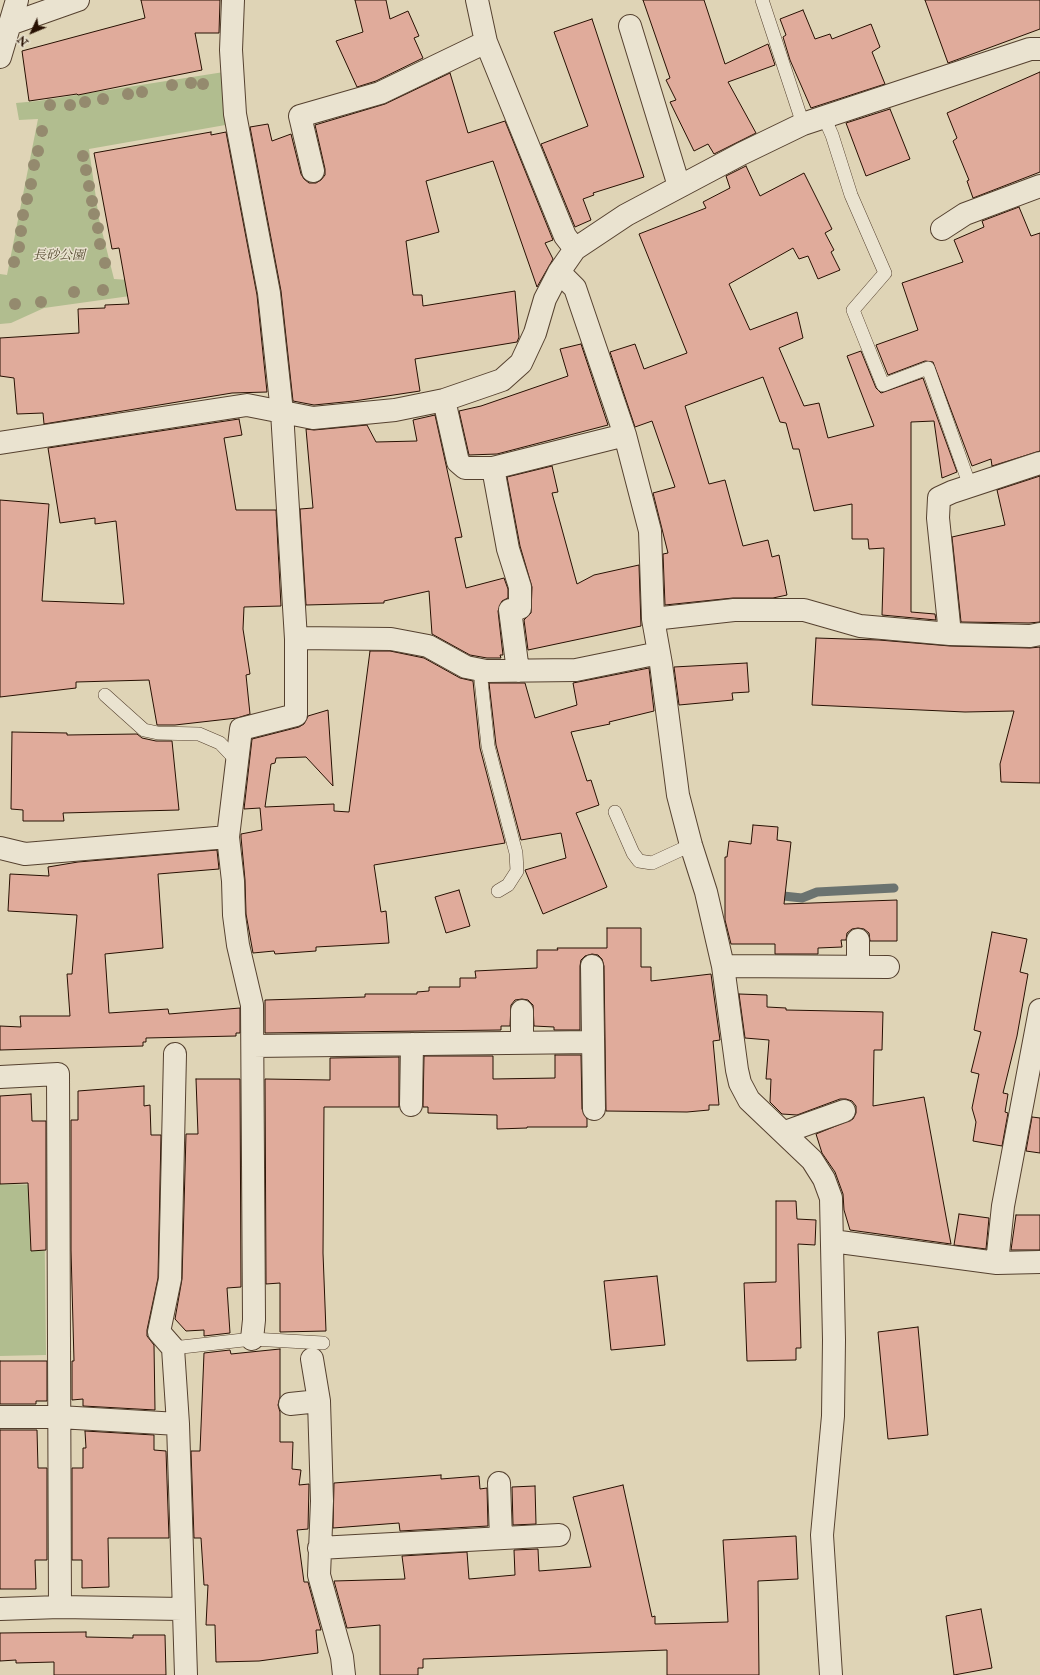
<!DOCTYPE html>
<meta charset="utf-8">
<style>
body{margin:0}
#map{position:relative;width:1040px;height:1675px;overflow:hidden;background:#dfd4b6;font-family:"IM FELL Double Pica",serif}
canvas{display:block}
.north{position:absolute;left:12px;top:12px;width:40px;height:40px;-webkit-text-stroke:3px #eae3d0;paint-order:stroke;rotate:226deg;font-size:11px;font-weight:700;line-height:16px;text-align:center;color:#271002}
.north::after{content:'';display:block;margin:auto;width:14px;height:18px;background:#271002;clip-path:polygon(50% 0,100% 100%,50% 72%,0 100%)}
</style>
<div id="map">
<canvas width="1040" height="1675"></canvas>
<div class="north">N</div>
</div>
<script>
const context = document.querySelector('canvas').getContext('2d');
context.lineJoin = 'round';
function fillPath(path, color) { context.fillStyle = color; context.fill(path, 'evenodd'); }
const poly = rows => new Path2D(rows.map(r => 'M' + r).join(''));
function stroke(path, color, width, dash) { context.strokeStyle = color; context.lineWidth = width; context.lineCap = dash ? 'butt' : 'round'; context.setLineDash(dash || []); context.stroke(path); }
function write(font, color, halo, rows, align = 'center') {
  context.font = font + ' "IM FELL Double Pica","Noto Serif JP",serif'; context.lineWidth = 3; context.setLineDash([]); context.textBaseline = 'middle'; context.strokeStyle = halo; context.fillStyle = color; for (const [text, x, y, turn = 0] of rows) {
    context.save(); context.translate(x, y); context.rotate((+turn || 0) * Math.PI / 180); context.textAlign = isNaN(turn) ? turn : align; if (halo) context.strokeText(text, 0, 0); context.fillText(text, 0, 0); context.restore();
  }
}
fillPath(poly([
 [224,72,231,124,89,149,99,219,114,279,129,280,130,296,44,308,11,323,0,324,0,274,7,275,38,119,19,120,16,103,38,101],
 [0,1184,44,1185,46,1355,0,1356]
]), '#b1bd8f');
stroke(poly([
 [774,895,802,898,817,892,894,888]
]), '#6b7370', 9);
const building = poly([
 [141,0,220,0,219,33,195,33,202,70,78,95,77,94,29,101,22,51,145,18,141,0],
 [355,0,386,0,390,19,408,11,419,36,414,38,423,58,376,81,357,87,336,41,363,32,355,0],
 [643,0,704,0,725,64,768,44,775,65,728,82,756,133,714,154,708,144,694,151,670,102,676,100,666,80,670,78,643,0],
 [925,0,1040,0,1040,29,948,63,925,0],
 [803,10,815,39,830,34,832,39,871,24,880,47,872,52,885,84,811,108,790,60,783,37,786,35,780,19,803,10],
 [592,19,644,177,593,193,594,195,583,199,591,220,575,227,541,144,588,126,554,32,592,19],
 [1040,72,1040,172,973,198,967,181,969,180,953,141,957,138,947,113,1040,72],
 [450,73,468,133,505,121,553,240,545,243,553,259,537,287,493,161,426,181,439,232,406,241,413,295,422,295,423,306,515,291,519,337,517,342,415,359,420,391,354,401,314,405,293,401,281,291,250,127,268,124,272,141,291,134,301,174,304,179,309,183,316,183,321,180,325,175,325,169,315,125,385,104,450,73],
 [890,109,910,159,866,176,846,123,890,109],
 [211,132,211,135,226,132,257,295,267,392,232,393,44,424,43,413,17,414,14,378,0,376,0,338,79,333,78,309,105,308,105,305,129,304,119,248,112,249,94,153,211,132],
 [746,166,760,196,804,173,832,229,825,233,834,250,831,252,840,270,818,279,808,256,799,259,793,248,729,284,750,330,797,312,803,338,779,348,804,406,819,403,828,438,874,426,847,356,861,351,876,388,881,393,923,378,957,472,942,478,934,421,911,422,911,612,935,614,936,620,882,615,884,548,869,549,868,539,852,539,852,504,814,511,799,449,793,449,786,423,780,422,763,377,685,406,709,484,725,480,743,546,768,540,772,557,779,555,787,595,773,598,733,598,665,605,663,554,668,553,653,493,675,487,652,421,635,427,610,352,635,344,644,369,687,353,639,234,706,208,703,202,730,188,726,176,746,166],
 [1019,207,1031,236,1040,233,1040,451,992,466,991,459,972,466,933,362,925,361,888,375,876,345,918,330,902,283,963,262,954,240,984,227,982,221,1019,207],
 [581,344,608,425,497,454,469,455,459,411,481,406,568,376,560,349,581,344],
 [435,415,462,537,455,538,466,588,504,578,508,589,508,598,502,601,498,611,503,655,500,655,501,658,487,658,470,655,432,634,429,591,384,601,384,603,306,605,300,509,313,508,306,429,314,430,367,425,376,442,417,441,413,420,435,415],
 [239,419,242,435,224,438,236,510,276,510,281,606,244,607,243,629,250,674,246,675,250,714,237,718,175,725,157,725,149,680,76,682,76,688,0,697,0,500,49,504,42,601,124,604,116,521,95,524,95,518,60,523,48,448,239,419],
 [552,466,558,492,552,493,577,584,594,575,639,565,641,626,528,650,524,620,531,613,532,587,520,546,507,477,552,466],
 [1040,476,1040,622,1029,623,961,622,952,537,1005,525,997,490,1040,476],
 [816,638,879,640,950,646,1030,648,1040,647,1040,783,1001,782,1000,764,1014,711,965,712,812,705,816,638],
 [370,651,390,651,424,658,460,678,473,681,480,748,505,843,374,865,381,912,386,911,389,943,316,947,316,951,275,954,274,951,253,953,246,914,245,880,241,837,241,834,262,830,260,808,244,809,252,739,299,727,304,724,308,716,328,710,333,786,306,757,276,758,275,763,271,764,265,807,334,804,334,811,349,812,370,651],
 [747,663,749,692,732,693,733,700,679,705,674,667,747,663],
 [649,668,654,711,609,722,610,724,571,732,587,781,591,780,599,805,576,813,607,887,543,914,525,870,566,858,561,833,521,840,496,745,489,683,525,683,535,718,577,705,573,683,649,668],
 [12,732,67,733,67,735,137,734,142,738,156,741,172,741,179,810,63,813,64,821,23,821,23,810,11,809,12,732],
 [753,825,778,827,777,840,791,842,784,904,897,900,897,941,870,941,869,933,864,929,858,928,852,929,847,933,846,940,841,940,842,947,818,948,818,954,775,954,775,944,731,944,725,920,725,857,727,857,729,841,751,844,753,825],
 [217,850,219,869,158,874,163,948,105,954,109,1013,168,1009,169,1014,240,1008,240,1033,236,1033,236,1036,146,1038,146,1042,143,1042,143,1046,0,1050,0,1026,21,1027,20,1016,70,1016,67,974,72,974,77,915,8,911,10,874,49,876,48,867,78,862,217,850],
 [459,890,470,926,446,933,435,897,459,890],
 [607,928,641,928,641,967,651,967,651,981,711,974,720,1040,713,1041,719,1105,709,1105,709,1110,687,1112,606,1111,604,966,602,959,598,955,592,954,585,956,581,960,580,966,580,1030,554,1030,554,1027,534,1026,533,1005,528,1000,522,999,515,1000,511,1005,510,1026,501,1026,501,1030,265,1033,265,1000,365,997,365,994,417,994,417,992,429,991,429,987,460,987,460,978,476,978,475,971,537,968,537,950,558,950,557,948,607,948,607,928],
 [992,932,1027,939,1020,972,1028,974,1017,1036,1003,1093,1008,1094,1005,1112,1008,1113,1002,1146,973,1141,976,1122,972,1108,979,1074,971,1072,981,1032,974,1030,992,932],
 [739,994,767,995,767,1007,786,1008,786,1010,883,1012,882,1050,874,1050,873,1106,924,1097,951,1244,850,1230,844,1210,843,1194,835,1172,822,1153,816,1134,853,1119,856,1113,856,1106,852,1101,846,1099,840,1099,797,1115,782,1114,770,1102,771,1079,766,1079,769,1040,745,1038,739,994],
 [555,1055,581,1055,582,1109,587,1119,587,1127,527,1127,527,1128,497,1129,497,1115,428,1113,428,1107,423,1107,424,1056,493,1056,493,1079,555,1078,555,1055],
 [399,1057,399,1107,324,1107,323,1253,326,1331,280,1332,280,1283,266,1284,265,1079,330,1080,330,1058,399,1057],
 [196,1079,240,1079,241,1287,227,1288,230,1333,204,1336,204,1330,186,1331,175,1319,182,1279,186,1134,198,1134,196,1079],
 [144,1086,144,1106,150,1105,151,1135,161,1135,158,1278,147,1330,147,1336,154,1345,155,1410,83,1406,83,1399,72,1400,72,1361,74,1361,71,1250,71,1120,78,1120,78,1091,144,1086],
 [31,1094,32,1121,46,1121,46,1250,31,1251,28,1183,0,1184,0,1096,31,1094],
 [1032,1117,1040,1118,1040,1153,1026,1151,1032,1117],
 [776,1201,796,1201,797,1219,816,1220,815,1245,798,1244,801,1348,796,1348,796,1360,747,1361,744,1283,776,1282,776,1201],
 [959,1214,989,1218,986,1249,954,1245,959,1214],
 [1016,1215,1040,1215,1040,1250,1011,1250,1016,1215],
 [657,1276,665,1345,611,1350,604,1281,657,1276],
 [918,1327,928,1435,888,1439,878,1332,918,1327],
 [280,1349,280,1397,278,1405,280,1412,280,1442,293,1442,292,1469,301,1470,299,1485,309,1484,308,1529,297,1530,304,1582,308,1582,321,1630,316,1630,318,1653,259,1661,216,1662,215,1625,206,1625,208,1585,204,1585,201,1538,194,1538,191,1451,200,1451,204,1353,230,1350,231,1354,280,1349],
 [0,1361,47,1361,47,1401,36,1401,36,1404,0,1404,0,1361],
 [0,1430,37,1430,38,1468,47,1468,47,1560,35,1560,36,1589,0,1589,0,1430],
 [85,1431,154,1435,154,1450,166,1451,169,1538,108,1538,109,1587,82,1588,82,1560,72,1560,72,1468,83,1468,83,1448,86,1448,85,1431],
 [441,1475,441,1479,479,1476,480,1489,487,1488,488,1526,400,1531,399,1523,333,1528,334,1483,441,1475],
 [623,1485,652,1617,655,1616,655,1624,728,1622,723,1540,796,1536,798,1579,758,1581,759,1675,667,1675,667,1650,423,1659,423,1668,418,1668,418,1675,380,1675,380,1625,347,1628,334,1581,405,1579,402,1556,467,1552,469,1579,515,1575,514,1550,538,1549,539,1571,591,1567,573,1497,623,1485],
 [535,1486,536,1524,513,1525,512,1487,535,1486],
 [981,1609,992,1668,954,1675,946,1616,981,1609],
 [86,1632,86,1637,133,1638,133,1635,165,1635,166,1675,54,1675,54,1662,16,1663,16,1660,0,1661,0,1633,86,1632]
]);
fillPath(building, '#e0ab9b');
stroke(building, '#271002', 1);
const service = poly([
 [762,0,803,124],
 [824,117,832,135,851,195,885,273,853,310,883,385,928,368,970,486],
 [480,670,488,746,516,853,517,871,508,885,498,891],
 [105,695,144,730,158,733,199,734,220,743,238,762],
 [615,812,633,853,639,861,652,863,691,845],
 [173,1348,252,1339,323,1343]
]);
const minor = poly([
 [233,0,231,50,235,114,269,293,282,412,296,639,296,715,241,729,228,837,233,881,234,915,238,945,252,1005,254,1320,252,1339],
 [477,0,486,42,565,236,575,249],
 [10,24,78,0],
 [630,26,679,186],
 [0,57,17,0],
 [313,171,300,116,380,93,486,42],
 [942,229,965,214,1040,186],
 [559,272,575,288,625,435,650,531,653,619,661,664,678,795,691,845,706,892,723,966,737,1070,740,1083,749,1100,812,1160,824,1179,831,1198,834,1340,833,1416,822,1535,831,1675],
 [444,400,458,462,465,468,493,468,625,435],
 [0,443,247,405,313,418,395,410,444,400,502,380,521,363,535,333,545,299,559,272,575,249,626,215,741,154,803,124,1030,49,1040,49],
 [493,468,508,549,520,587,520,608,510,610,518,671],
 [653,619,734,610,804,610,860,626,950,634,1030,636,1040,634],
 [950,634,938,518,939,498,952,492,1040,463],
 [296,638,391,639,428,646,466,667,486,671,576,670,659,653],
 [0,848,25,854,228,837],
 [858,940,858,967],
 [592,966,594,1109],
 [723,966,888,967],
 [522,1043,522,1011],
 [253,1046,592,1042],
 [175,1054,170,1279,159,1332,173,1348,178,1424,186,1675],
 [0,1077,58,1074,60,1607],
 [411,1105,412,1044],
 [785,1132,844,1111],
 [832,1241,997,1263,1040,1262],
 [997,1263,1003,1206,1040,1010],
 [312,1359,319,1401,322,1501,319,1575,342,1657,344,1675],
 [290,1404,319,1401],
 [0,1417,59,1417,178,1424],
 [499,1483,501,1538],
 [319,1548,559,1535],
 [0,1609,60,1607,182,1609]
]);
stroke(service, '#55412f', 14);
stroke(minor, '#55412f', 24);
stroke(service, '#eae3d0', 13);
stroke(minor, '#eae3d0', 22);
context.fillStyle = '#948a6e';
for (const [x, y] of [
 [191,83],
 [203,84],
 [172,85],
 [142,92],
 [128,94],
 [103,99],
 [85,102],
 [50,105],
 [70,105],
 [42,131],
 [38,151],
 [83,156],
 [34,165],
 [86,170],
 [31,184],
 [89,186],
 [27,199],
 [92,201],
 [94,214],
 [23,215],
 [98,228],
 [21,231],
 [100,244],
 [19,247],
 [14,262],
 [105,263],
 [103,290],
 [74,292],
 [41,302],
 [15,304]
]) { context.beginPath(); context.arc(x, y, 6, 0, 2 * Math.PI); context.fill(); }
write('italic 13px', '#574d33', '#eae3d0', [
 ["長砂公園",59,256]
]);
</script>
